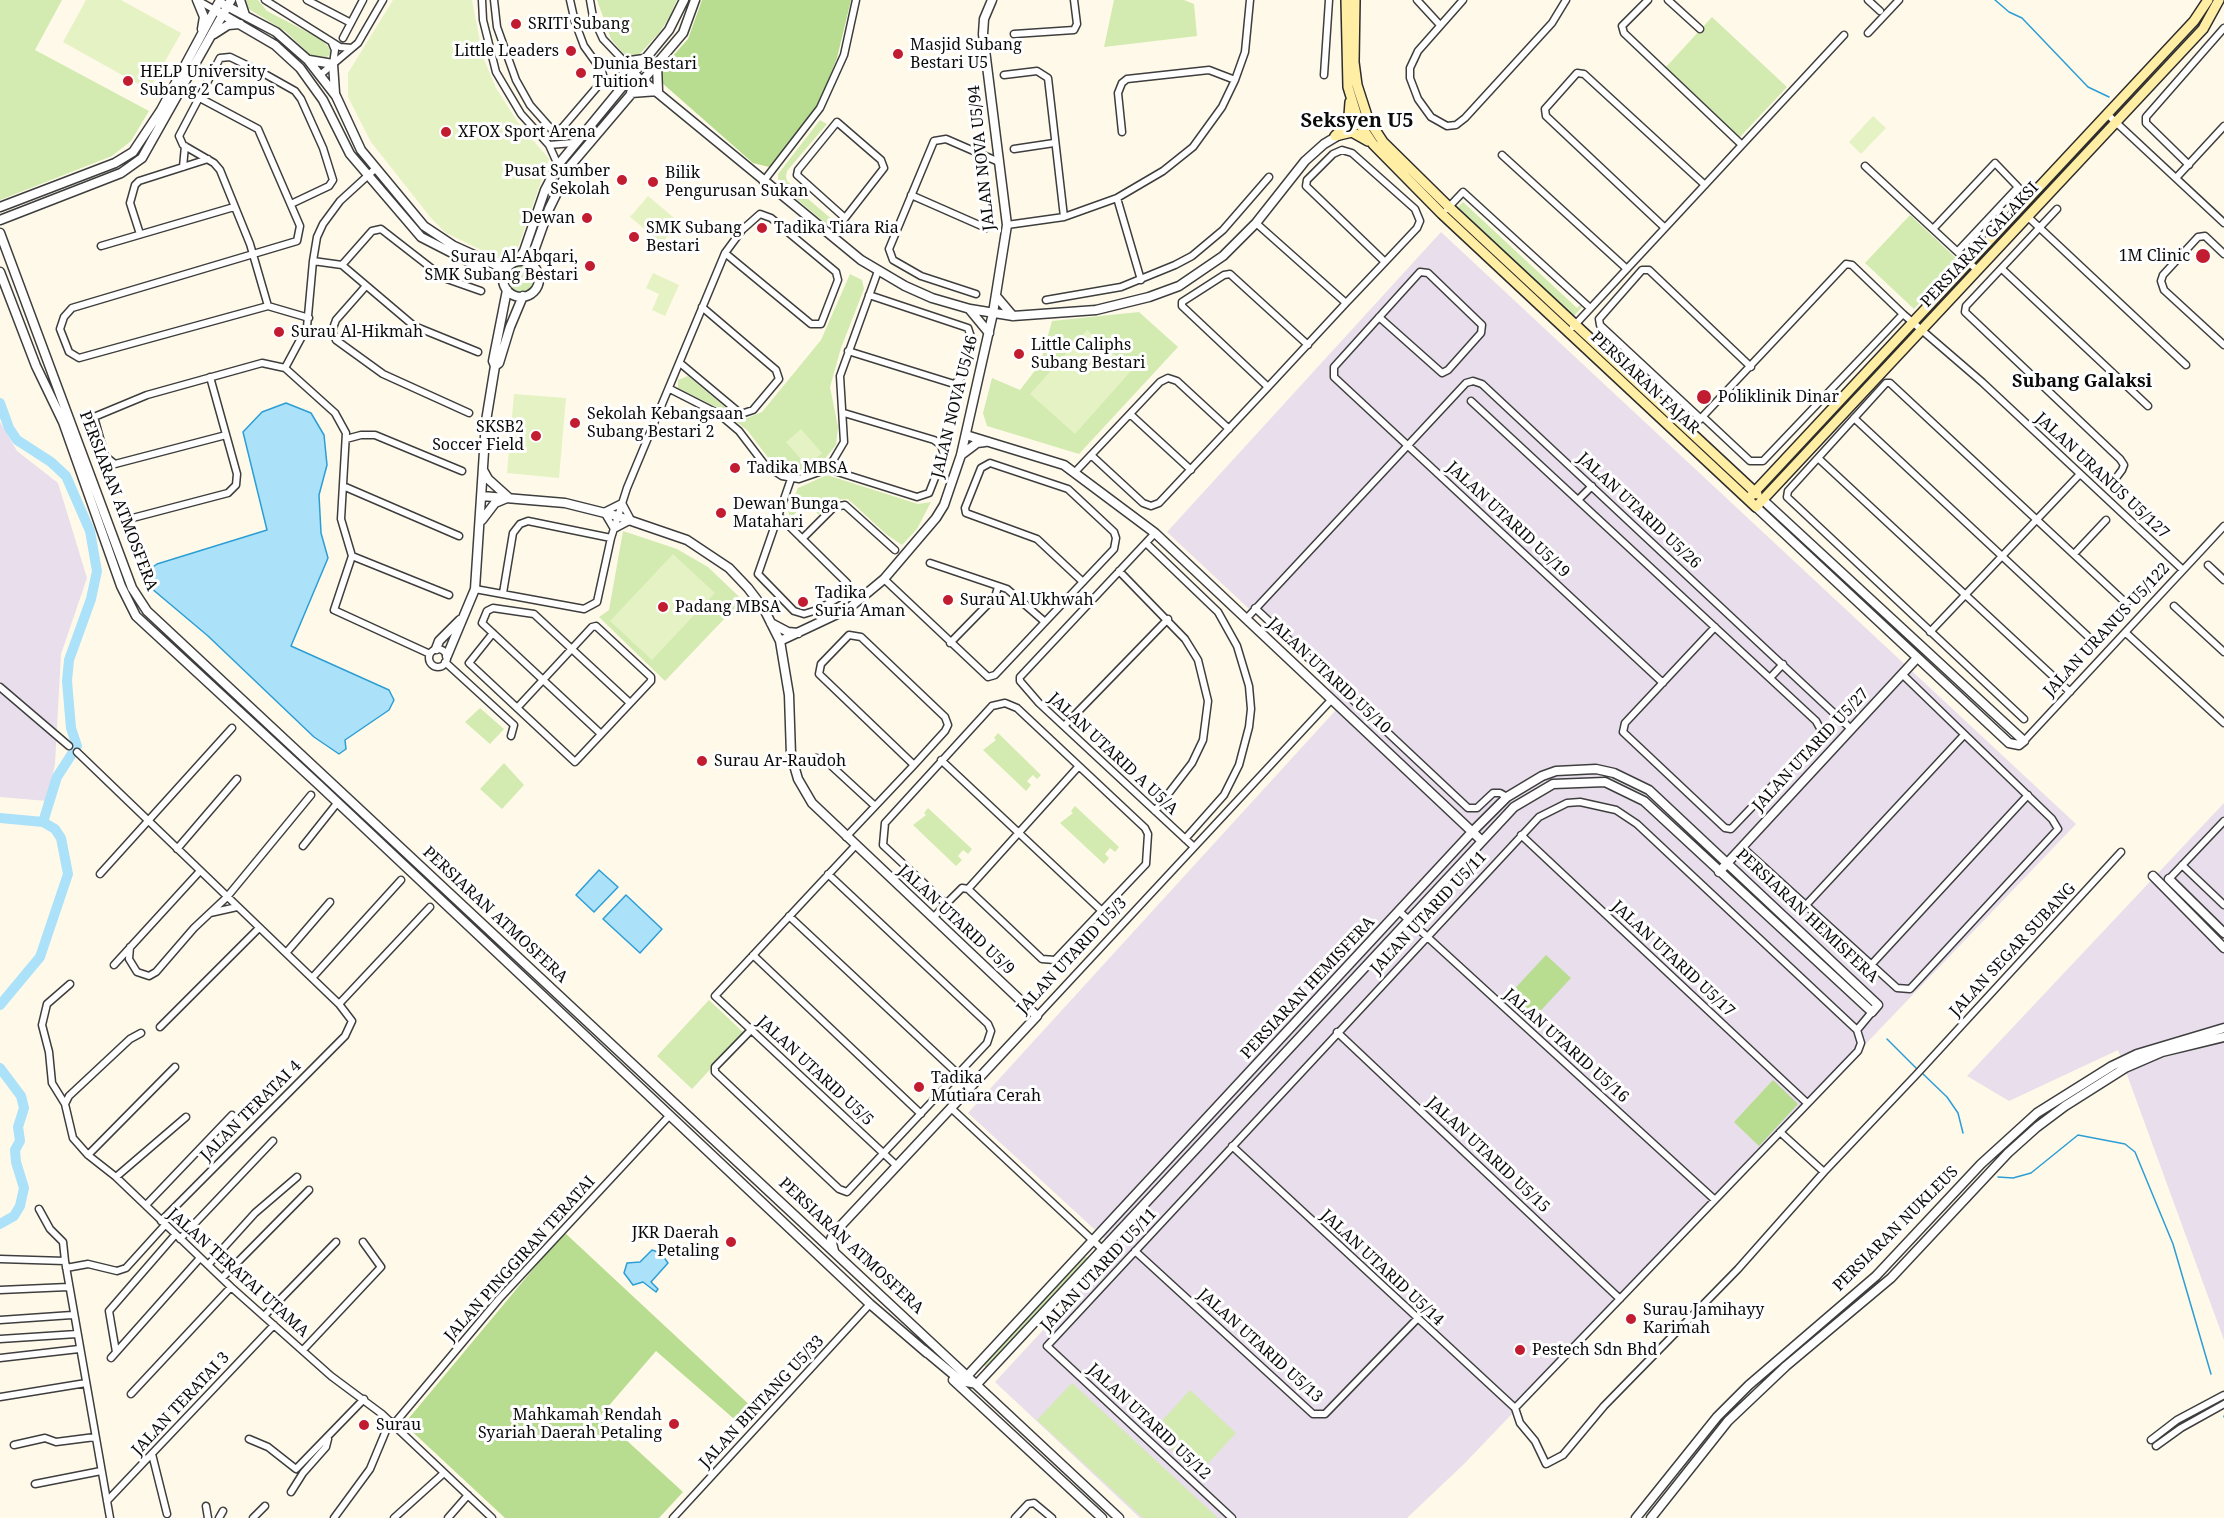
<!DOCTYPE html>
<style>
body{margin:0}
canvas{display:block;background:#fff9e9}
</style>
<canvas width="2224" height="1518"></canvas>
<script>
const context = document.querySelector('canvas').getContext('2d');
context.lineJoin = 'round';
function fillPath(path, color) { context.fillStyle = color; context.fill(path, 'evenodd'); }
const poly = rows => new Path2D(rows.map(r => 'M' + r).join(''));
function stroke(path, color, width, dash) { context.strokeStyle = color; context.lineWidth = width; context.lineCap = dash ? 'butt' : 'round'; context.setLineDash(dash || []); context.stroke(path); }
function write(font, color, halo, rows, align = 'center') {
  context.font = font + ' "Noto Serif",serif'; context.lineWidth = 6; context.setLineDash([]); context.textBaseline = 'middle'; context.strokeStyle = halo; context.fillStyle = color; for (const [text, x, y, turn = 0] of rows) {
    context.save(); context.translate(x, y); context.rotate((+turn || 0) * Math.PI / 180); context.textAlign = isNaN(turn) ? turn : align; if (halo) context.strokeText(text, 0, 0); context.fillText(text, 0, 0); context.restore();
  }
}
fillPath(poly([
 [1441,232,2076,824,1465,1463,1407,1518,1140,1518,995,1382,1117,1250,968,1113,1335,711,1329,684,1167,532],
 [0,422,17,451,58,483,87,578,61,654,55,764,47,801,0,797],
 [2224,803,2224,1340,2118,1050,2009,1101,1967,1076]
]), '#e9deeb');
fillPath(poly([
 [0,0,62,0,35,50,149,111,131,141,112,156,0,200],
 [244,0,258,0,267,11,319,38,328,46,331,53,326,58,315,59,285,31,247,8],
 [597,0,677,0,670,17,659,33,637,57,627,58,611,39],
 [1114,0,1184,0,1194,4,1197,36,1104,47],
 [1712,17,1787,87,1740,137,1666,67],
 [628,86,631,88,567,166,531,258,525,257,565,164],
 [820,120,827,124,787,171,786,176,787,181,834,221,840,217,834,225,828,225,783,188,778,179,778,174],
 [1463,202,1577,308,1580,305,1582,307,1573,317,1458,207],
 [1910,215,1959,261,1914,309,1865,263],
 '509 279a13 13 0 1 1 26 0a13 13 0 1 1-26 0Z',
 [850,274,862,280,864,289,841,348,830,387,838,427,836,445,824,460,804,470,789,471,773,464,747,430,720,409,678,388,678,380,688,376,737,417,747,418,762,412,821,340],
 [1139,312,1178,347,1079,454,987,426,983,413,992,378,1020,390,1040,364,1052,321],
 [827,475,918,504,931,502,917,529,902,545,886,534,848,499,833,500,819,515,806,502,790,519,788,510,798,488],
 [623,531,677,549,708,567,753,610,726,617,665,681,599,617,609,610],
 [480,708,504,729,490,744,465,722],
 [998,733,1041,775,1037,779,1033,775,1027,781,1031,785,1026,791,983,750,996,740,994,738],
 [504,763,524,785,502,809,480,789],
 [1075,806,1119,847,1115,852,1110,848,1105,854,1109,858,1104,864,1060,823,1073,813,1071,811],
 [928,808,972,849,968,854,963,850,958,856,962,860,956,866,913,825,926,815,924,813],
 [709,1000,744,1033,692,1089,657,1056],
 [1085,1257,1088,1258,988,1367,985,1367,984,1364],
 [1072,1383,1218,1518,1143,1518,1037,1420],
 [1190,1390,1236,1433,1198,1474,1152,1432]
]), '#d3ebb1');
fillPath(poly([
 [702,0,851,0,837,58,818,106,769,167,753,163,661,82,662,68,688,39],
 [1546,955,1571,978,1532,1020,1507,997],
 [1773,1080,1798,1104,1759,1146,1734,1122],
 [564,1232,755,1410,741,1425,656,1351,600,1416,683,1492,659,1518,505,1518,404,1424]
]), '#b8dd90');
fillPath(poly([
 [86,0,121,0,181,33,149,90,63,42],
 [393,0,472,0,483,57,496,88,517,121,549,159,515,256,504,261,446,233,431,218,371,142,348,97,348,73],
 [1873,116,1886,128,1861,154,1849,142],
 [648,196,679,222,662,243,630,217],
 [653,273,679,285,665,316,652,310,659,294,646,288],
 [1087,330,1132,370,1075,434,1030,394],
 [514,394,566,398,559,478,507,473],
 [801,429,822,453,807,466,786,442],
 [673,554,715,593,652,660,610,621]
]), '#e5f2c4');
const water = poly([
 [286,403,311,413,324,435,327,465,319,495,321,533,328,558,291,646,389,690,394,700,389,710,345,740,346,749,339,754,314,737,208,636,151,588,146,572,157,564,267,530,243,432,262,412,286,403],
 [599,870,618,887,594,912,576,895,599,870],
 [626,895,662,929,640,953,603,919,626,895],
 [652,1250,661,1253,668,1263,651,1282,658,1289,656,1292,643,1282,633,1285,624,1273,627,1263,640,1262,652,1250]
]);
fillPath(water, '#abe2fa');
stroke(water, '#2d9ed5', 1.5);
stroke(poly([
 [1995,0,2009,12,2022,18,2088,87,2109,97],
 [1887,1039,1918,1070],
 [1922,1073,1947,1097,1958,1113,1963,1133],
 [1998,1177,2013,1178,2031,1173,2078,1135,2125,1144,2135,1152,2173,1244,2211,1374],
 [2224,1416,2224,1417]
]), '#2d9ed5', 1.5);
stroke(poly([
 [0,403,9,428,17,440,51,462,66,476,90,531,97,571,91,599,69,660,67,681,71,728,77,746,57,777,43,822,55,829,61,838,68,874,40,957,0,1005],
 [0,818,43,822],
 [0,1068,21,1096,24,1108,18,1127,20,1141,15,1150,16,1162,24,1188,20,1206,14,1216,0,1224]
]), '#abe2fa', 10);
const minor = poly([
 [197,0,215,10],
 [265,0,340,47,352,48],
 [307,0,351,23],
 [482,0,483,20,496,72,521,114,549,145,558,165],
 [494,0,497,27,516,80,530,105,553,131,562,128,604,79,602,71,584,46,575,22,570,0],
 [590,0,593,17,603,39,642,80],
 [1417,0,1440,25],
 [1463,0,1418,51,1410,68,1410,78,1418,99,1431,117,1447,126,1456,125,1465,118,1552,23,1566,0],
 [1648,0,1622,26,1624,33,1742,145],
 [1668,0,1700,29],
 [1868,0,1880,11],
 [1868,33,1899,0],
 [1014,34,1074,30,1077,24,1074,0],
 [343,38,363,0],
 [332,43,335,50,333,64],
 [320,75,358,43,383,0],
 [1004,75,1037,71,1048,78,1064,217],
 [1324,75,1329,0],
 [198,97,258,129,300,226,297,241,72,308,64,317,60,329,69,352,79,358,268,306,309,318],
 [2107,114,2224,223],
 [1122,132,1118,93,1122,83,1127,79,1209,70,1235,80],
 [549,145,573,143],
 [1014,149,1054,143],
 [1502,155,1627,269],
 [2189,165,2146,123,2146,117,2224,28],
 [1865,166,1977,270],
 [183,167,185,146],
 [2176,178,2224,126],
 [763,182,820,108,844,55,856,0],
 [911,195,986,228],
 [1117,198,1141,280],
 [1447,209,1463,192,1590,308],
 [2057,209,1966,306,1965,312,2120,459,2124,465,2122,470,2113,482],
 [2027,216,2186,365],
 [1256,223,1346,303],
 [1007,225,1064,217,1117,198,1163,171,1193,147,1222,107,1235,80,1245,52,1250,0],
 [1665,228,1546,116,1545,109,1577,73,1584,74,1705,185],
 [1933,229,1995,163,2018,187,1958,251],
 [140,234,130,203,135,185,139,181,208,159],
 [831,236,884,168,881,160,837,122,798,170,797,175,845,218],
 [101,246,234,207],
 [2224,254,2205,236,2198,237,2163,275,2161,281,2164,290,2224,345],
 [313,261,342,265,414,326,478,352],
 [342,265,372,231,381,229,444,278,481,291],
 [2002,269,2148,406],
 [365,287,336,320,332,331,336,340,383,374,469,413],
 [976,294,921,276,893,260,889,249,934,141,946,139,999,162],
 [1046,300,1121,287,1175,265,1192,256,1223,230,1269,177],
 [268,306,250,244,220,170,214,163,183,145,179,136,220,58,230,57,263,73,295,91,301,99,323,148,333,180,329,186,291,204],
 [1379,317,1442,373,1448,370,1481,333,1482,325,1428,273,1420,272,1334,367,1334,377,1663,683],
 [1573,327,1844,35],
 [848,351,954,384,961,378,971,337,968,328,869,295],
 [680,363,741,414,753,410,779,379,776,370,702,307],
 [285,368,307,327,313,261,317,237,323,224,340,201,375,169],
 [1268,387,1182,306,1182,302,1224,275,1230,274,1308,345],
 [670,389,719,414,739,431,765,465,782,476,799,479,828,469,844,442,840,376,878,271],
 [1471,401,1816,721,1821,730,1818,738,1731,829,1725,828,1623,732,1625,723,1715,627],
 [1130,414,1191,470],
 [1703,417,1750,461,1763,461,1903,314,1982,382,2183,570],
 [1854,418,2094,642],
 [1701,419,1600,325,1599,319,1642,270,1649,270,1751,367],
 [1689,431,1846,264,1852,265,1903,314],
 [226,435,115,464,105,456,94,417,147,395,262,363,285,368,335,413,346,433,341,519,352,556,334,610,430,654],
 [346,439,361,435,375,435,462,471],
 [1091,455,1143,503,1151,506,1159,503,1268,387,1346,303,1385,262,1417,228,1420,221,1415,209,1352,153,1342,150,1333,154,1307,180,1306,186,1385,262],
 [1818,458,2070,692],
 [828,469,917,497,929,493,944,455,941,445,934,440,844,413],
 [1076,471,1160,382,1168,378,1177,381,1229,429],
 [343,486,459,536],
 [1578,500,1592,486],
 [779,516,847,583,845,594,817,610,804,614,794,611,758,574,791,479],
 [125,520,228,493,236,485,237,474,210,377],
 [614,529,604,512,622,503],
 [614,529,631,520,622,503],
 [1155,533,1020,677,1020,681,1039,703,1194,847],
 [802,539,834,507,845,505,895,550],
 [1146,543,1218,612,1237,646,1249,686,1251,709,1249,727,1239,765,1224,795,1185,839],
 [2074,554,2106,520],
 [352,556,449,595],
 [930,563,1007,589,1045,622],
 [2208,565,2224,580],
 [1119,571,1185,639,1198,660,1208,701,1203,740,1192,763,1155,811],
 [884,579,988,677,995,675,1045,622,1114,549,1116,538,1114,532,1068,489,990,463,981,468,965,508,966,513,1037,539,1083,582],
 [475,589,584,609,597,602,611,538,627,488,725,253,742,230,760,214,771,218,836,272,838,280,821,324,811,324,725,253],
 [503,593,513,533,520,524,528,521,611,538],
 [2174,606,2224,652],
 [1255,608,1468,808,1477,808,1493,793,1500,793,1507,797],
 [1246,619,1466,383,1473,381,1482,384,1851,729],
 [1930,632,2080,474],
 [493,633,469,663,575,762,651,681,651,677,596,626,592,627,517,708],
 [2126,633,2224,723],
 [950,643,995,597,998,587],
 '429 658a9 9 0 1 1 18 0a9 9 0 1 1-18 0Z',
 [445,662,514,725,511,736],
 [1770,678,1783,664],
 [0,687,69,746],
 [2024,719,1787,497,1788,491,1886,383,1890,383,2126,603,2138,593],
 [1064,726,1168,619],
 [601,734,482,623,487,611,493,608,534,614,630,703],
 [2024,741,2224,526],
 [77,752,339,1004,352,1021,345,1036,161,1221],
 [816,758,825,760,875,806],
 [941,760,1102,911],
 [1521,835,1807,1103],
 [846,837,914,765,945,731,948,725,945,717,861,637,849,635,821,664,819,674,914,765],
 [303,846,338,802],
 [855,846,715,996,897,1166],
 [1742,847,1897,988,1910,989,2058,829,2052,819,1902,674],
 [177,849,237,779],
 [2182,865,2224,905],
 [100,874,232,728],
 [2169,879,2224,821],
 [968,889,1042,959,1055,960,1146,864,1148,834,1145,828,1017,708,1005,703,992,706,885,823,883,845,946,904,962,888,968,889,1079,766],
 [1806,905,1964,735],
 [1400,912,1715,1200],
 [210,913,237,907],
 [789,916,958,1074],
 [933,918,946,904],
 [130,947,129,959,137,972,149,976,156,972,194,928,227,897,311,795],
 [286,953,330,902],
 [753,955,921,1114],
 [114,965,200,871],
 [1871,965,2028,795],
 [312,978,401,880],
 [339,1004,430,907],
 [1037,1016,1332,699],
 [160,1027,259,928],
 [751,1030,715,1067,715,1072,839,1189,847,1192,987,1043,991,1031,988,1024,828,874],
 [1337,1032,1620,1299],
 [141,1033,130,1039,69,1096,65,1104,73,1138,88,1155,116,1177,231,1287,331,1376,382,1414,492,1518],
 [65,1104,52,1083,49,1052,42,1025,47,1004,70,984],
 [951,1108,1102,1249],
 [1780,1132,1824,1172],
 [1232,1146,1515,1408],
 [88,1155,175,1067],
 [116,1177,186,1117],
 [146,1205,232,1115],
 [39,1209,50,1229,63,1242,65,1261],
 [180,1239,273,1141],
 [1135,1251,1313,1414,1325,1414,1417,1319],
 [0,1259,65,1261,110,1518],
 [208,1265,255,1213,297,1177],
 [66,1268,88,1264,117,1271,126,1268,165,1225],
 [222,1278,309,1190],
 [0,1290,68,1287],
 [264,1316,336,1242],
 [0,1320,72,1315],
 [0,1339,77,1334],
 [303,1350,381,1267,363,1242],
 [116,1352,109,1311,175,1235],
 [0,1358,79,1349],
 [111,1358,200,1258],
 [131,1394,231,1287],
 [0,1397,86,1383],
 [1515,1408,1520,1423,1535,1441,1546,1464,1563,1455,1604,1406,1738,1269,1824,1172,1916,1075,2121,852],
 [1515,1408,1858,1051,1861,1043,1857,1030],
 [394,1424,499,1299,670,1115],
 [249,1439,268,1447,296,1469,364,1399],
 [2151,1440,2177,1420,2224,1395],
 [14,1445,45,1438,56,1442,95,1437],
 [2156,1446,2181,1428,2224,1404],
 [152,1454,167,1514],
 [35,1484,101,1471],
 [291,1492,303,1473,326,1447,328,1439],
 [107,1501,274,1325],
 [206,1506,208,1518],
 [219,1518,223,1511],
 [253,1518,265,1506],
 [334,1518,370,1469,390,1421],
 [394,1518,444,1473],
 [448,1518,468,1495],
 [673,1518,870,1304],
 [1015,1518,1028,1504,1034,1503,1052,1518],
 [1232,1518,1047,1346,1539,817,1567,803,1580,802,1616,810,1637,824,1857,1030,1872,1012]
]);
const tertiary = poly([
 [197,0,204,17,202,29],
 [240,0,245,15],
 [219,2,276,32,308,60,336,96,361,150,424,226,454,246,505,269],
 [215,10,275,45,300,68,323,100,350,154,421,237,503,279],
 [214,34,228,25,240,24],
 [309,60,333,64,335,93],
 [657,65,658,91],
 [642,80,861,260,905,286,932,298,970,309,1013,316,1096,310,1149,297,1179,286,1223,256,1256,223,1305,161,1324,144,1364,120],
 [624,85,623,62,644,59],
 [631,93,658,91],
 [0,207,115,163,133,152,161,110,218,4],
 [0,220,121,173,142,158,231,0],
 [0,233,132,588,147,611,1119,1518],
 [517,261,524,251,545,190,558,165,669,30,684,0],
 '503 279a18 18 0 1 1 36 0a18 18 0 1 1-36 0Z',
 [534,266,534,251,549,209,570,166,683,33,695,0],
 [0,272,36,366,63,422,121,586,136,616,319,785,870,1304,927,1353],
 [996,296,1013,316],
 [970,310,989,333],
 [495,366,499,363,510,327,523,296],
 [966,435,1064,465,1155,533,1482,841],
 [961,455,977,443,985,442],
 [483,470,488,479,508,497],
 [482,496,565,503,617,516,687,540,729,568,748,588,764,609,780,641,789,695,791,755,798,779,812,803,1037,1016,834,1233,831,1239,834,1251],
 [1756,507,2009,743,2019,745,2024,741,1763,500],
 [482,520,495,503,507,498],
 [771,623,788,632,798,633],
 [780,641,848,609,884,579,936,518,944,505,961,455,993,313,1007,225,983,34,984,19,992,0],
 [436,649,439,641,460,620],
 [447,656,475,589,486,421,495,366,493,361,507,290],
 [1719,872,1917,658],
 [2153,876,2224,948],
 [2169,879,2224,933],
 [924,1350,961,1381,977,1384,1514,807,1553,784,1605,782,1644,801,1872,1012,1878,1005,1649,790,1614,773,1596,769,1556,771,1542,776,1507,797,1472,832,968,1375],
 [953,1380,1102,1518],
 [1636,1518,1717,1417,1749,1385,1876,1276,1981,1164,2037,1113,2112,1066,2137,1054,2224,1028],
 [1651,1518,1728,1421,1786,1366,1891,1278,2008,1153,2037,1127,2065,1106,2125,1068,2162,1052,2224,1037]
]);
const secondary = poly([
 [1346,0,1348,87,1359,123,1373,144,1442,214,1756,507,2203,29,2219,0],
 [1355,0,1354,62,1357,85,1368,119,1383,142,1449,207,1757,494],
 [1335,136,1345,126,1349,116,1350,102],
 [1335,136,1352,132,1368,141],
 [1748,499,2194,21,2208,0]
]);
stroke(minor, '#3e3e3e', 9);
stroke(tertiary, '#3e3e3e', 11);
stroke(secondary, '#2d2d2d', 12);
stroke(minor, '#fff', 6);
stroke(tertiary, '#fff', 8);
stroke(secondary, '#ffeea4', 9);
for (const [x, y, r, color] of [
 [516,24,6,"#c21c30"],
 [571,51,6,"#c21c30"],
 [898,54,6,"#c21c30"],
 [581,73,6,"#c21c30"],
 [128,81,6,"#c21c30"],
 [446,132,6,"#c21c30"],
 [622,180,6,"#c21c30"],
 [653,182,6,"#c21c30"],
 [587,218,6,"#c21c30"],
 [762,228,6,"#c21c30"],
 [634,237,6,"#c21c30"],
 [2203,256,8,"#c21c30"],
 [590,266,6,"#c21c30"],
 [279,332,6,"#c21c30"],
 [1019,354,6,"#c21c30"],
 [1704,397,8,"#c21c30"],
 [575,423,6,"#c21c30"],
 [536,436,6,"#c21c30"],
 [735,468,6,"#c21c30"],
 [721,513,6,"#c21c30"],
 [948,600,6,"#c21c30"],
 [803,602,6,"#c21c30"],
 [663,607,6,"#c21c30"],
 [702,761,6,"#c21c30"],
 [919,1087,6,"#c21c30"],
 [731,1242,6,"#c21c30"],
 [1631,1319,6,"#c21c30"],
 [1520,1350,6,"#c21c30"],
 [674,1424,6,"#c21c30"],
 [364,1425,6,"#c21c30"]
]) { const dot = new Path2D(); dot.arc(x, y, r, 0, 2 * Math.PI); context.fillStyle = color; context.fill(dot); stroke(dot, '#fff', 2); }
write('16px', '#0b0b0b', '#fff', [
 ["SRITI Subang",528,24],
 ["Masjid Subang",910,45],
 ["Bestari U5",910,63],
 ["Little Leaders",559,51,"right"],
 ["Dunia Bestari",593,64],
 ["Tuition",593,82],
 ["HELP University",140,72],
 ["Subang 2 Campus",140,90],
 ["XFOX Sport Arena",458,132],
 ["Pusat Sumber",610,171,"right"],
 ["Sekolah",610,189,"right"],
 ["Bilik",665,173],
 ["Pengurusan Sukan",665,191],
 ["Dewan",575,218,"right"],
 ["SMK Subang",646,228],
 ["Bestari",646,246],
 ["Tadika Tiara Ria",774,228],
 ["1M Clinic",2190,256,"right"],
 ["Surau Al-Abqari,",578,257,"right"],
 ["SMK Subang Bestari",578,275,"right"],
 ["Surau Al-Hikmah",291,332],
 ["Little Caliphs",1031,345],
 ["Subang Bestari",1031,363],
 ["Poliklinik Dinar",1718,397],
 ["Sekolah Kebangsaan",587,414],
 ["Subang Bestari 2",587,432],
 ["SKSB2",524,427,"right"],
 ["Soccer Field",524,445,"right"],
 ["Tadika MBSA",747,468],
 ["Dewan Bunga",733,504],
 ["Matahari",733,522],
 ["Tadika",815,593],
 ["Suria Aman",815,611],
 ["Surau Al Ukhwah",960,600],
 ["Padang MBSA",675,607],
 ["Surau Ar-Raudoh",714,761],
 ["Tadika",931,1078],
 ["Mutiara Cerah",931,1096],
 ["JKR Daerah",719,1233,"right"],
 ["Petaling",719,1251,"right"],
 ["Surau Jamihayy",1643,1310],
 ["Karimah",1643,1328],
 ["Pestech Sdn Bhd",1532,1350],
 ["Mahkamah Rendah",662,1415,"right"],
 ["Syariah Daerah Petaling",662,1433,"right"],
 ["Surau",376,1425]
], 'left');
write('16px', '#0b0b0b', '#fff', [
 ["JALAN NOVA U5/94",982,158,-96],
 ["PERSIARAN GALAKSI",1980,245,-47],
 ["PERSIARAN FAJAR",1645,383,43],
 ["JALAN NOVA U5/46",955,407,-76],
 ["JALAN URANUS U5/127",2102,476,43],
 ["PERSIARAN ATMOSFERA",118,501,69],
 ["JALAN UTARID U5/26",1639,511,43],
 ["JALAN UTARID U5/19",1508,520,43],
 ["JALAN URANUS U5/122",2107,630,-47],
 ["JALAN UTARID U5/10",1329,676,43],
 ["JALAN UTARID U5/27",1811,750,-47],
 ["JALAN UTARID A U5/A",1113,754,43],
 ["JALAN UTARID U5/11",1429,913,-47],
 ["PERSIARAN ATMOSFERA",495,915,43],
 ["PERSIARAN HEMISFERA",1807,916,43],
 ["JALAN UTARID U5/9",956,920,43],
 ["JALAN SEGAR SUBANG",2013,950,-47],
 ["JALAN UTARID U5/3",1072,956,-47],
 ["JALAN UTARID U5/17",1673,959,43],
 ["PERSIARAN HEMISFERA",1308,988,-47],
 ["JALAN UTARID U5/16",1566,1046,42],
 ["JALAN UTARID U5/5",815,1071,43],
 ["JALAN TERATAI 4",251,1111,-45],
 ["JALAN UTARID U5/15",1488,1155,43],
 ["PERSIARAN NUKLEUS",1896,1229,-45],
 ["PERSIARAN ATMOSFERA",851,1246,43],
 ["JALAN PINGGIRAN TERATAI",520,1259,-48],
 ["JALAN UTARID U5/14",1382,1268,43],
 ["JALAN UTARID U5/11",1099,1270,-47],
 ["JALAN TERATAI UTAMA",238,1273,42],
 ["JALAN UTARID U5/13",1260,1346,42],
 ["JALAN BINTANG U5/33",762,1402,-47],
 ["JALAN TERATAI 3",181,1404,-47],
 ["JALAN UTARID U5/12",1149,1422,43]
]);
write('bold 18px', '#0b0b0b', '#fff', [
 ["Subang Galaksi",2082,382]
]);
write('bold 20px', '#0b0b0b', '#fff', [
 ["Seksyen U5",1357,121]
]);
</script>
